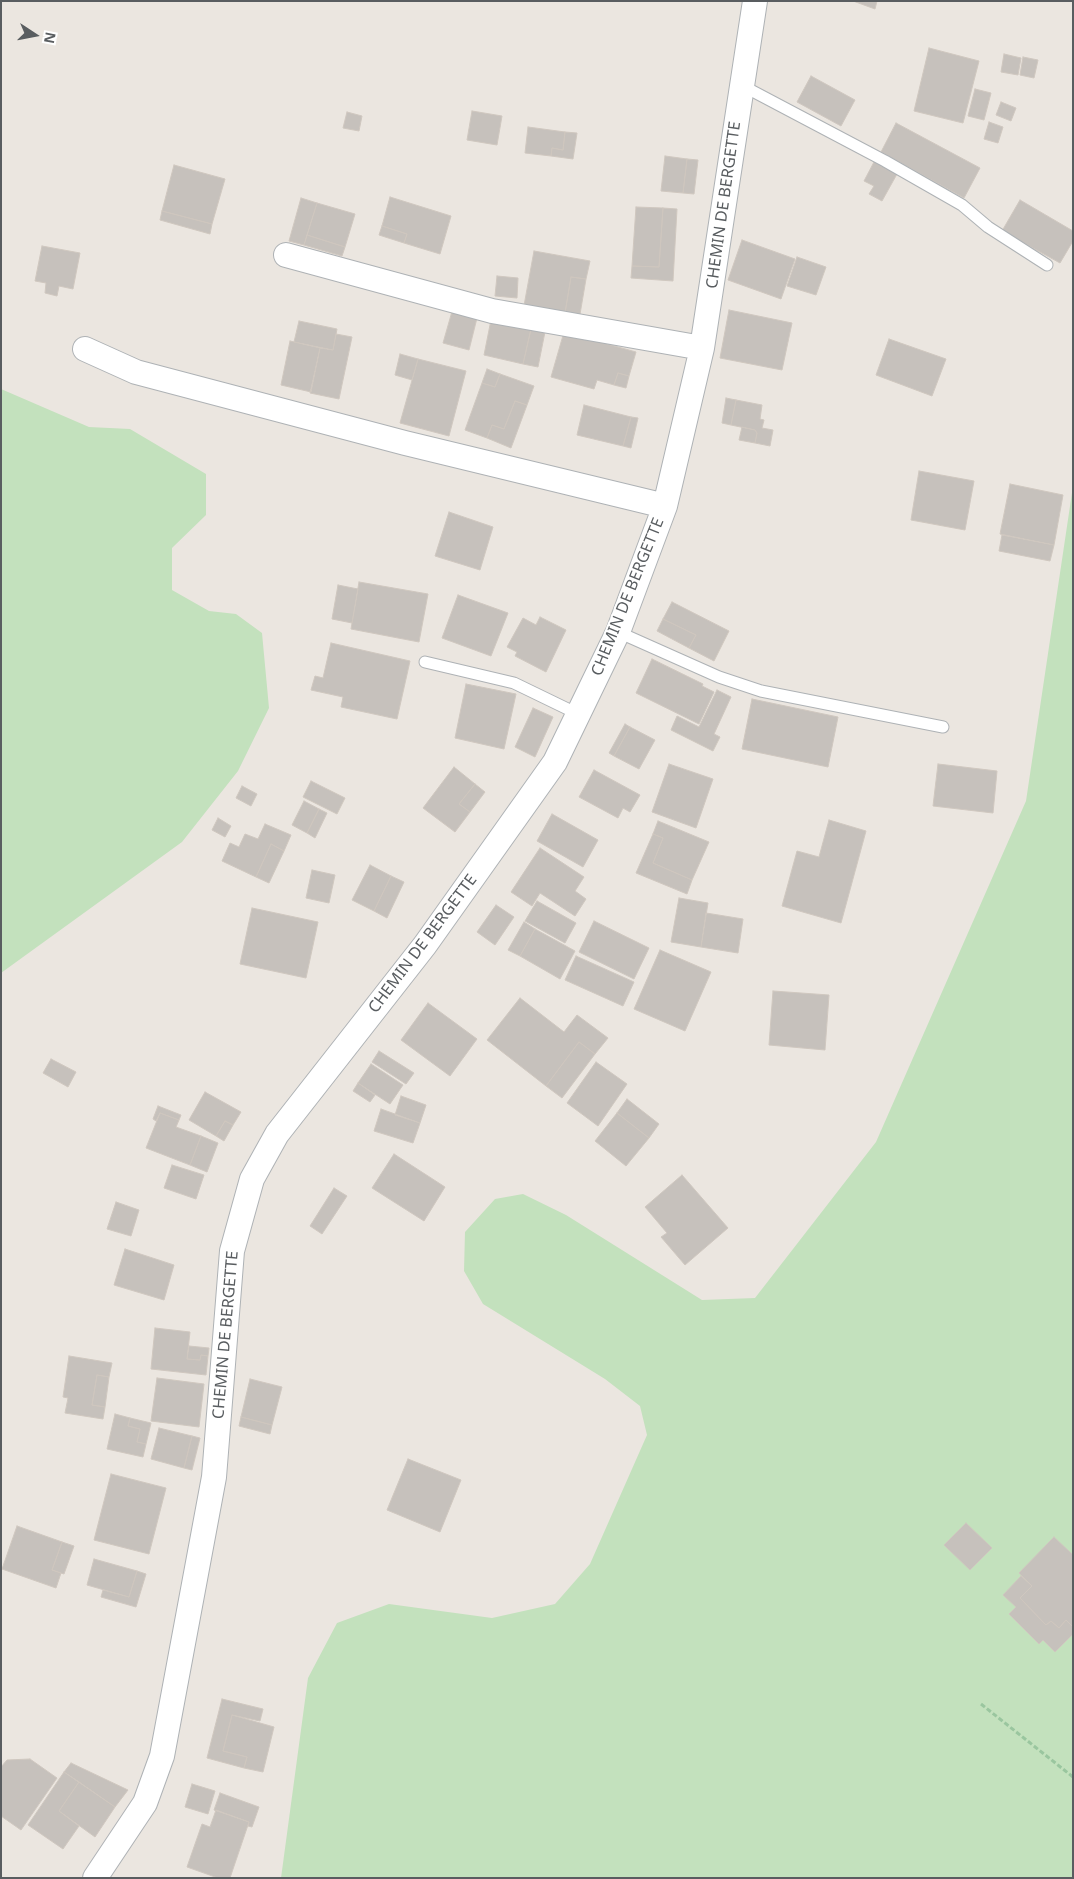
<!DOCTYPE html>
<style>
body{margin:0}
#map{position:relative;width:1074px;height:1879px;overflow:hidden;background:#ebe6e0;font-family:"Noto Sans",sans-serif}
canvas{display:block}
.frame{position:absolute;inset:0;border:2px solid #595d60;pointer-events:none}
.north{position:absolute;left:10px;top:10px;width:50px;height:50px;-webkit-text-stroke:4px #fff;paint-order:stroke;rotate:101deg;font-size:14px;font-weight:700;line-height:20px;text-align:center;color:#595d60}
.north::after{content:'';display:block;margin:auto;width:18px;height:22px;background:#595d60;clip-path:polygon(50% 0,100% 100%,50% 72%,0 100%)}
</style>
<div id="map">
<canvas width="1074" height="1879"></canvas>
<div class="frame"></div>
<div class="north">N</div>
</div>
<script>
const context = document.querySelector('canvas').getContext('2d');
context.lineJoin = 'round';
function fillPath(path, color) { context.fillStyle = color; context.fill(path, 'evenodd'); }
const poly = rows => new Path2D(rows.map(r => 'M' + r).join(''));
function stroke(path, color, width, dash) { context.strokeStyle = color; context.lineWidth = width; context.lineCap = dash ? 'butt' : 'round'; context.setLineDash(dash || []); context.stroke(path); }
function write(font, color, halo, rows, align = 'center') {
  context.font = font + ' "Noto Sans",sans-serif'; context.lineWidth = 4; context.setLineDash([]); context.textBaseline = 'middle'; context.strokeStyle = halo; context.fillStyle = color; for (const [text, x, y, turn = 0] of rows) {
    context.save(); context.translate(x, y); context.rotate((+turn || 0) * Math.PI / 180); context.textAlign = isNaN(turn) ? turn : align; if (halo) context.strokeText(text, 0, 0); context.fillText(text, 0, 0); context.restore();
  }
}
fillPath(poly([
 [1,389,89,427,130,429,206,474,206,515,172,548,172,590,209,611,236,614,262,633,269,708,238,771,182,842,1,973],
 [1073,486,1073,1878,281,1878,308,1678,337,1623,389,1604,492,1618,555,1604,590,1564,647,1435,640,1406,605,1379,483,1304,464,1271,465,1232,495,1199,523,1194,566,1215,702,1300,755,1298,876,1142,1026,801]
]), '#c3e1bd');
const building = poly([
 [853,1,877,1,875,9,853,1],
 [929,48,979,61,963,123,914,111,929,48],
 [1004,54,1021,58,1018,75,1001,72,1004,54],
 [1023,57,1038,60,1034,78,1020,75,1023,57],
 [811,76,855,100,841,126,797,102,811,76],
 [975,89,991,93,984,120,968,116,975,89],
 [1001,102,1016,108,1011,121,996,115,1001,102],
 [472,111,502,116,497,145,467,140,472,111],
 [347,112,362,116,359,131,343,128,347,112],
 [989,122,1003,127,998,143,984,139,989,122],
 [896,123,980,168,964,198,881,152,896,123],
 [528,127,565,132,563,150,552,148,551,156,525,153,528,127],
 [565,132,577,133,573,159,551,156,552,148,563,150,565,132],
 [665,156,687,159,683,193,661,191,665,156],
 [687,159,698,160,694,194,683,193,687,159],
 [874,162,897,174,882,201,869,194,874,186,864,181,874,162],
 [174,165,225,179,212,224,162,211,174,165],
 [390,197,451,216,440,254,404,243,407,234,382,226,390,197],
 [301,198,317,203,304,245,289,241,301,198],
 [1020,200,1073,231,1073,241,1060,263,1002,231,1020,200],
 [317,203,355,214,345,247,307,235,317,203],
 [636,207,663,208,659,267,632,266,636,207],
 [663,208,677,209,673,281,631,278,632,266,659,267,663,208],
 [162,211,212,224,210,234,160,220,162,211],
 [382,226,407,234,404,243,379,235,382,226],
 [307,235,345,247,342,256,304,245,307,235],
 [742,240,795,259,781,299,728,280,742,240],
 [42,246,80,253,73,289,59,286,57,296,45,293,46,283,35,281,42,246],
 [534,251,590,261,586,279,571,277,565,313,523,311,534,251],
 [797,257,826,267,816,295,787,286,797,257],
 [497,276,518,278,517,298,495,296,497,276],
 [571,277,586,279,579,320,565,313,571,277],
 [453,308,478,314,469,350,443,343,453,308],
 [729,310,792,323,782,370,720,358,729,310],
 [491,320,531,329,523,364,484,355,491,320],
 [299,321,337,329,333,350,294,342,299,321],
 [531,329,545,332,538,367,523,364,531,329],
 [564,332,636,352,629,376,618,373,614,385,597,380,594,389,551,377,564,332],
 [336,334,352,337,339,399,310,393,320,348,333,350,336,334],
 [889,339,946,359,932,396,876,375,889,339],
 [290,341,320,348,311,392,281,385,290,341],
 [400,354,418,359,412,380,395,375,400,354],
 [418,359,466,371,449,436,400,423,418,359],
 [487,369,500,374,495,387,482,383,487,369],
 [618,373,629,376,626,388,614,385,618,373],
 [500,374,534,386,527,405,515,401,504,429,492,425,487,438,465,430,482,383,495,387,500,374],
 [726,398,736,400,731,425,722,423,726,398],
 [736,400,762,405,760,419,764,420,762,428,773,430,770,446,755,443,757,433,755,430,731,425,736,400],
 [515,401,527,405,511,448,487,438,492,425,504,429,515,401],
 [584,405,631,417,623,446,577,435,584,405],
 [631,417,638,418,631,448,623,446,631,417],
 [742,427,755,430,757,433,755,443,739,440,742,427],
 [919,471,974,481,965,530,911,520,919,471],
 [1010,484,1063,495,1054,545,1000,534,1010,484],
 [449,512,493,527,480,570,435,556,449,512],
 [1002,535,1054,545,1050,561,999,551,1002,535],
 [359,582,428,594,419,642,351,629,359,582],
 [338,585,358,589,352,623,332,619,338,585],
 [458,595,508,613,491,656,442,638,458,595],
 [672,602,729,631,714,661,689,648,696,635,663,619,672,602],
 [540,617,566,630,546,672,515,656,517,652,507,647,523,618,536,625,540,617],
 [663,619,696,635,689,648,657,631,663,619],
 [331,643,410,661,397,719,341,707,343,697,311,690,315,676,323,678,331,643],
 [652,659,703,684,702,686,714,692,699,724,636,693,652,659],
 [466,684,516,694,504,749,455,738,466,684],
 [717,690,731,697,714,734,720,737,713,751,671,730,677,716,699,727,717,690],
 [752,699,838,717,828,767,742,749,752,699],
 [533,708,553,717,535,757,515,747,533,708],
 [625,724,630,727,614,756,609,753,625,724],
 [630,727,655,740,639,769,614,756,630,727],
 [669,764,713,779,696,828,652,812,669,764],
 [938,764,997,771,993,813,933,806,938,764],
 [454,767,475,784,459,804,470,812,455,832,423,808,454,767],
 [594,770,640,795,630,812,623,808,618,818,579,797,594,770],
 [311,781,345,798,337,814,303,797,311,781],
 [475,784,485,792,470,812,459,804,475,784],
 [242,786,257,794,251,806,236,798,242,786],
 [304,801,319,809,307,833,292,825,304,801],
 [319,809,327,813,315,838,307,833,319,809],
 [552,814,598,840,583,867,537,841,552,814],
 [218,818,231,826,225,837,212,830,218,818],
 [829,820,866,831,841,923,782,906,797,851,819,857,829,820],
 [658,821,709,842,692,880,653,863,663,838,653,834,658,821],
 [265,824,291,835,284,851,271,844,256,877,222,861,230,843,239,847,245,834,258,839,265,824],
 [653,834,663,838,653,863,692,880,687,894,636,873,653,834],
 [271,844,284,851,269,883,256,877,271,844],
 [540,848,584,877,575,891,586,899,575,916,540,893,532,906,511,892,540,848],
 [370,865,391,876,374,911,352,900,370,865],
 [312,870,335,875,329,903,306,898,312,870],
 [391,876,404,882,387,918,374,911,391,876],
 [679,898,708,903,701,947,671,942,679,898],
 [537,901,576,923,565,943,525,921,537,901],
 [496,905,514,917,495,945,477,932,496,905],
 [252,908,318,922,306,978,240,964,252,908],
 [706,913,743,919,738,953,701,947,706,913],
 [594,921,649,948,634,979,579,952,594,921],
 [524,922,535,929,520,956,508,950,524,922],
 [535,929,575,951,560,979,520,956,535,929],
 [660,950,711,972,685,1031,634,1009,660,950],
 [576,956,634,982,623,1006,565,980,576,956],
 [773,991,829,995,825,1050,769,1045,773,991],
 [520,998,564,1032,577,1015,608,1038,595,1054,579,1042,546,1086,487,1040,520,998],
 [428,1003,477,1039,450,1076,401,1040,428,1003],
 [579,1042,595,1054,562,1098,546,1086,579,1042],
 [379,1051,414,1073,406,1084,372,1062,379,1051],
 [51,1059,76,1072,68,1087,43,1073,51,1059],
 [596,1062,627,1084,598,1126,567,1103,596,1062],
 [371,1064,403,1085,390,1104,358,1083,371,1064],
 [358,1083,375,1095,370,1102,353,1091,358,1083],
 [205,1092,241,1112,233,1125,225,1121,216,1136,189,1120,205,1092],
 [401,1096,426,1105,420,1123,395,1115,401,1096],
 [627,1099,659,1124,649,1138,617,1113,627,1099],
 [158,1106,181,1115,179,1120,160,1113,156,1121,153,1119,158,1106],
 [381,1109,420,1123,413,1143,374,1131,381,1109],
 [160,1113,179,1120,176,1127,201,1136,190,1165,146,1148,160,1113],
 [617,1113,649,1138,626,1166,595,1141,617,1113],
 [225,1121,233,1125,224,1141,216,1136,225,1121],
 [201,1136,218,1143,207,1172,190,1165,201,1136],
 [394,1154,445,1187,424,1221,372,1188,394,1154],
 [172,1165,204,1175,196,1199,164,1188,172,1165],
 [682,1175,728,1228,685,1265,661,1237,667,1233,645,1207,682,1175],
 [334,1188,347,1196,322,1234,310,1226,334,1188],
 [116,1202,139,1210,131,1236,107,1229,116,1202],
 [125,1249,174,1265,164,1300,114,1285,125,1249],
 [155,1328,190,1332,187,1359,200,1360,201,1355,208,1356,206,1375,151,1369,155,1328],
 [189,1346,209,1348,208,1356,201,1355,200,1360,187,1359,189,1346],
 [69,1356,112,1363,109,1377,97,1375,92,1405,105,1407,103,1419,65,1413,68,1398,63,1397,69,1356],
 [97,1375,109,1377,105,1407,92,1405,97,1375],
 [157,1378,204,1384,199,1427,151,1421,157,1378],
 [250,1379,282,1387,272,1425,241,1417,250,1379],
 [115,1414,130,1418,128,1426,140,1429,137,1442,146,1444,143,1457,107,1449,115,1414],
 [241,1417,272,1425,270,1434,239,1426,241,1417],
 [130,1418,151,1423,146,1444,137,1442,140,1429,128,1426,130,1418],
 [159,1428,192,1436,184,1468,151,1459,159,1428],
 [192,1436,200,1438,192,1470,184,1468,192,1436],
 [408,1459,461,1480,440,1532,387,1510,408,1459],
 [111,1474,166,1488,149,1554,94,1540,111,1474],
 [966,1523,992,1548,970,1570,944,1545,966,1523],
 [17,1526,62,1542,52,1570,61,1573,56,1588,2,1569,17,1526],
 [1054,1537,1073,1555,1073,1627,1066,1620,1059,1628,1051,1621,1046,1625,1020,1598,1032,1586,1019,1573,1054,1537],
 [62,1542,74,1546,64,1574,52,1570,62,1542],
 [94,1559,137,1571,129,1597,87,1585,94,1559],
 [137,1571,146,1574,136,1607,101,1597,103,1590,129,1597,137,1571],
 [1021,1576,1032,1586,1020,1598,1046,1625,1051,1621,1059,1628,1066,1620,1073,1627,1073,1634,1055,1652,1043,1640,1039,1644,1009,1614,1016,1607,1003,1595,1021,1576],
 [222,1699,263,1709,260,1721,232,1715,223,1751,247,1757,244,1768,207,1758,222,1699],
 [232,1715,274,1727,263,1772,244,1768,247,1757,223,1751,232,1715],
 [30,1759,57,1778,21,1830,1,1816,1,1767,7,1760,30,1759],
 [71,1763,128,1790,115,1807,64,1772,71,1763],
 [64,1772,79,1782,59,1811,79,1826,63,1849,28,1825,64,1772],
 [79,1782,115,1807,95,1837,59,1811,79,1782],
 [192,1784,215,1791,208,1814,185,1807,192,1784],
 [220,1793,259,1807,252,1827,248,1826,249,1822,214,1810,220,1793],
 [216,1810,249,1822,230,1878,218,1878,187,1867,202,1824,210,1827,216,1810]
]);
fillPath(building, '#c6c1bc');
stroke(building, '#cfc7bf', 1);
const lane = poly([
 [741,85,885,161,962,205,988,227,1047,265],
 [618,632,719,677,761,691,943,727],
 [425,662,514,683,578,714]
]);
const street = poly([
 [286,255,492,311,702,348],
 [85,349,136,372,405,443,665,506],
 [95,1878,145,1803,162,1756,214,1477,232,1251,252,1179,277,1134,425,945,555,762,618,632,665,506,702,348,755,1]
]);
stroke(lane, '#aeb2b5', 13);
stroke(street, '#aeb2b5', 26);
stroke(poly([
 [981,1704,1073,1777]
]), '#9ac69f', 3, [5, 2.5]);
stroke(lane, '#fff', 11);
stroke(street, '#fff', 24);
write('16px', '#595d60', '#fff', [
 ["CHEMIN DE BERGETTE",724,205,-82],
 ["CHEMIN DE BERGETTE",628,597,-68],
 ["CHEMIN DE BERGETTE",423,944,-53],
 ["CHEMIN DE BERGETTE",226,1335,-85]
]);
</script>
